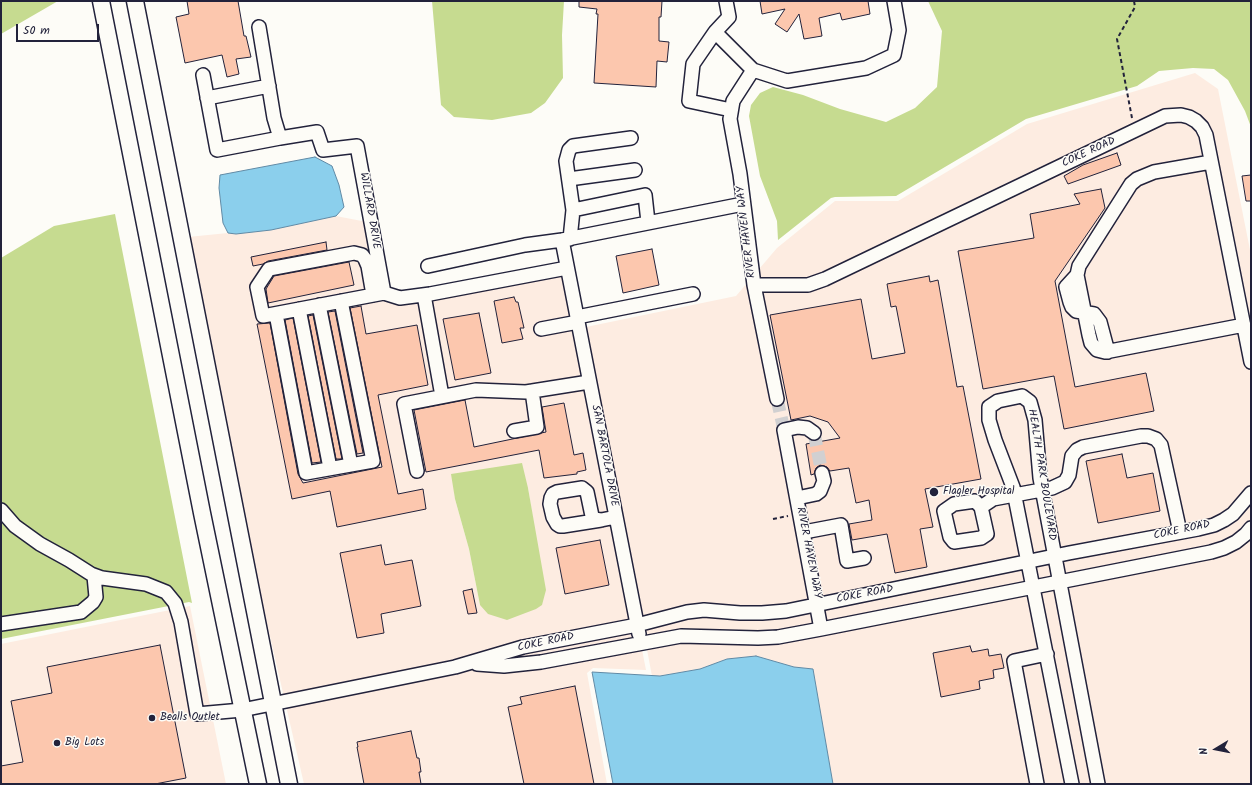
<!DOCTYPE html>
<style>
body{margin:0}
#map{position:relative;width:1252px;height:785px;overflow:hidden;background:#fdfcf7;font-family:Kalam,sans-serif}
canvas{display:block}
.frame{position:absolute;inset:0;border:2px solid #22223b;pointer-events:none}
.north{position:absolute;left:1196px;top:729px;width:40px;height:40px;-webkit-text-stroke:3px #fdfcf7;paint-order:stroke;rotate:260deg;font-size:11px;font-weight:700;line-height:16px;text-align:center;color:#22223b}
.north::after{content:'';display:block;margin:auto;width:14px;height:18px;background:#22223b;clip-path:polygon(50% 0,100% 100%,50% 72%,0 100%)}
.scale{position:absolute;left:16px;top:24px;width:83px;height:18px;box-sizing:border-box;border:2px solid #22223b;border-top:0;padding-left:5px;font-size:12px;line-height:14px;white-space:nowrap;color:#22223b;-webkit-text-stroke:3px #fdfcf7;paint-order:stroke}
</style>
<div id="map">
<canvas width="1252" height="785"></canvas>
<div class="frame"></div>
<div class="north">N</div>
<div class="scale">50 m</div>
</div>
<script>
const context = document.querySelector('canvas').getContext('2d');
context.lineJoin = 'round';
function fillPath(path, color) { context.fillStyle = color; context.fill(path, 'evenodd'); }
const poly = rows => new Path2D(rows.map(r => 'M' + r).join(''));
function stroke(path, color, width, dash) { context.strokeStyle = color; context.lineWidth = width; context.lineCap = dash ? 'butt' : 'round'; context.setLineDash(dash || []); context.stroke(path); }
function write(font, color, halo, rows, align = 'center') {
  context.font = font + ' Kalam,sans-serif'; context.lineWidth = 3; context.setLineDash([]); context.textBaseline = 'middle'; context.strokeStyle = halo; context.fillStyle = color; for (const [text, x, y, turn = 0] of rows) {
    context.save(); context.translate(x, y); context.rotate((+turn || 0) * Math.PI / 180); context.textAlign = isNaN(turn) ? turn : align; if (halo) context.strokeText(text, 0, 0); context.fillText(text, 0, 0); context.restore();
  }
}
fillPath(poly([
 [1195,73,1218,89,1251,255,1251,784,833,784,813,669,794,667,756,656,727,659,700,669,660,676,652,676,586,327,736,296,777,248,835,201,898,201,1027,124],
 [336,216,372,223,387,296,562,264,630,588,646,670,593,668,587,673,607,784,304,784,242,515,188,237,228,233,236,234,271,230],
 [453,479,528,488,534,525,480,605,469,549,455,499],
 [190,606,226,784,1,784,1,644]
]), '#fdece1');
fillPath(poly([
 [1,1,58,1,1,34],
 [432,1,564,1,562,35,563,78,545,103,531,113,492,120,454,117,441,105],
 [928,1,1251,1,1251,127,1245,111,1228,80,1214,69,1193,68,1159,71,1137,86,1026,119,896,196,835,197,831,198,778,240,777,221,760,176,749,116,751,105,760,93,773,87,803,95,840,109,886,122,915,108,937,87,942,31],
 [115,214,192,603,189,602,1,639,1,258,54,226],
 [522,463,528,488,546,590,542,605,536,609,507,620,488,614,480,605,469,549,455,499,451,474]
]), '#c6db90');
const water = poly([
 [315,157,332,166,339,185,344,207,336,216,271,230,236,234,228,233,223,223,219,188,220,175,315,157],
 [756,656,794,667,813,669,833,784,613,784,592,672,660,676,700,669,727,659,756,656]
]);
fillPath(water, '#8bcfec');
stroke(water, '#618aa5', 1);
const building = poly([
 [187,1,238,1,244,36,246,36,251,57,236,59,239,74,227,77,222,55,185,63,176,17,189,14,187,1],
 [579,1,662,1,661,17,659,17,659,41,669,42,667,62,657,61,656,87,594,83,598,14,596,14,597,9,579,7,579,1],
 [760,1,868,1,870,14,842,20,840,13,819,18,822,36,804,39,799,14,787,32,775,24,785,9,762,14,760,1],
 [1117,153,1121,165,1068,184,1064,176,1083,165,1117,153],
 [1251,175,1251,201,1246,201,1242,176,1251,175],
 [1101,189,1105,208,1055,281,1075,387,1146,373,1154,411,1064,429,1054,376,983,389,958,251,1034,238,1030,214,1080,204,1074,194,1101,189],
 [326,242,327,250,268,261,263,264,253,266,251,257,326,242],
 [652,249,659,285,623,293,616,256,652,249],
 [349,262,354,285,268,303,266,289,274,276,349,262],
 [929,276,930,282,938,280,957,387,963,386,981,479,925,489,933,527,920,529,927,567,895,573,887,534,852,540,849,524,872,520,869,500,856,503,849,468,830,471,827,467,820,465,816,468,814,474,811,475,806,444,840,438,828,422,810,416,791,420,770,315,861,299,872,359,905,353,896,306,891,307,887,284,929,276],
 [514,297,516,302,518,302,524,328,520,328,523,339,502,343,494,301,514,297],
 [361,306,366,334,417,325,428,385,378,395,398,494,423,489,426,509,337,527,330,491,292,499,257,324,270,323,298,474,303,483,382,467,350,308,361,306],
 [335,311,363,453,357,454,328,312,335,311],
 [479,313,491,373,455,380,443,319,479,313],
 [313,315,342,459,336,459,308,316,313,315],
 [293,318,321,462,312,463,285,320,293,318],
 [465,400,474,447,546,432,542,407,564,403,574,455,583,453,586,470,577,472,577,474,544,478,539,450,426,472,414,410,465,400],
 [1122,454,1127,478,1153,473,1160,511,1098,523,1086,461,1122,454],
 [600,540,609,585,565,594,556,548,600,540],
 [381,545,385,565,412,560,421,606,381,614,384,633,357,638,340,553,381,545],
 [472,589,477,613,468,614,463,591,472,589],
 [160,645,186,778,155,784,1,784,1,766,23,762,11,701,52,693,47,667,160,645],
 [970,646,972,652,988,649,989,656,1001,654,1004,668,993,670,994,678,979,681,980,689,941,697,933,653,970,646],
 [575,686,594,784,524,784,508,707,522,704,520,697,575,686],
 [411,731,417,758,419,758,421,772,419,772,421,784,364,784,357,747,358,747,357,742,411,731]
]);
fillPath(building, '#fcc7ae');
stroke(building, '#22223b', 1);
stroke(poly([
 [777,399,784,430],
 [814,433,822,473]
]), '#d1d0d1', 13, [13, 6]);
const minor = poly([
 [259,27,274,118,280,138,317,132,323,150,357,146,384,293,400,298,430,294,567,268],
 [715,32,729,17,726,1],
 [753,70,733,101,730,119,740,174,754,285,777,399],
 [203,75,217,150,280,138],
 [207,98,269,86],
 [731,110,689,101,693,64,715,32,753,70,787,81,866,68,894,55,899,30,894,1],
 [1211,162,1154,172,1137,179,1131,184,1079,266,1077,275,1089,335,1091,343,1097,350,1105,352,1244,325],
 [569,179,635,170],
 [573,210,645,195,648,222],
 [570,239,573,210,566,161,569,150,573,146,631,138],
 [562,240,639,634],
 [428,266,525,245,562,240,743,204],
 [1077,275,1066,287,1070,302,1072,307,1076,311,1094,314,1100,322,1108,352],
 [754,285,808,285,825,279,1165,116,1181,115,1189,117,1196,121,1202,127,1206,135,1251,362],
 [373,295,368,266,365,259,362,255,354,253,269,269,257,287,263,316,384,293],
 [424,295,442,396],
 [319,305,351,465],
 [299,309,330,468],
 [276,314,306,473,373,461,341,301],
 [577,317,693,294],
 [541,329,578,322],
 [514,431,537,427,532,391],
 [814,433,807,428,798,427,784,430,821,629],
 [417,471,404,404,476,390,526,392,589,382],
 [797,498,816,494,820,491,824,481,822,473],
 [981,507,975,501,954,504,944,511,950,537,954,542,981,538,987,534,981,507,993,499,1052,488,1065,482,1069,475,1072,456,1077,450,1083,447,1141,436,1148,436,1156,439,1161,445,1180,532],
 [1,510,15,526,40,544,69,560,91,574,102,578,146,584,166,592,175,603,181,622,197,714,242,710,455,667,523,647,637,625,687,612,704,610,740,613,762,613,786,611,1069,553,1198,529,1214,525,1224,520,1233,514,1251,493],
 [601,520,594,519,592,516,587,492,582,488,557,492,553,494,551,498,550,504,553,517,557,524,560,526,563,526,601,520,616,517],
 [804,532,841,525,847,561,864,558],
 [1,624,81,612,93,602,96,597,94,576],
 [477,664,504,666,541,662,681,636,758,638,778,637,821,629,1211,552,1224,548,1236,542,1246,534,1251,528],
 [1037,784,1014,661,1047,654],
 [1072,784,1013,487,995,440,989,420,989,407,998,401,1022,396,1030,402,1035,420,1040,478,1098,784]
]);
const major = poly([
 [101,1,202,513,258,784],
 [135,1,289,784]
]);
stroke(minor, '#22223b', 16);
stroke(major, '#22223b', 19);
stroke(poly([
 [1132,118,1117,39,1135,7,1134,1],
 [773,519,788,516]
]), '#22223b', 2, [4, 3]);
stroke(minor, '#fdfcf7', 13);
stroke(major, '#fdfcf7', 16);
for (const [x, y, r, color] of [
 [934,492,5,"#22223b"],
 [152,718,4,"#22223b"],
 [57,743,4,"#22223b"]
]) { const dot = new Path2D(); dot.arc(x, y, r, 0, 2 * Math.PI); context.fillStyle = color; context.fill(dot); stroke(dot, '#fdfcf7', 1.5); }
write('11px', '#22223b', '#fdfcf7', [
 ["COKE ROAD",1089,153,-25],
 ["WILLARD DRIVE",369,211,80],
 ["RIVER HAVEN WAY",747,232,-97],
 ["SAN BARTOLA DRIVE",604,456,79],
 ["HEALTH PARK BOULEVARD",1041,475,81],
 ["COKE ROAD",1182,531,-12],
 ["RIVER HAVEN WAY",808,553,79],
 ["COKE ROAD",865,595,-11],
 ["COKE ROAD",546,643,-12]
]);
write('11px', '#22223b', '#fdfcf7', [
 ["Flagler Hospital",943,492],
 ["Bealls Outlet",160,718],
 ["Big Lots",65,743]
], 'left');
</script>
